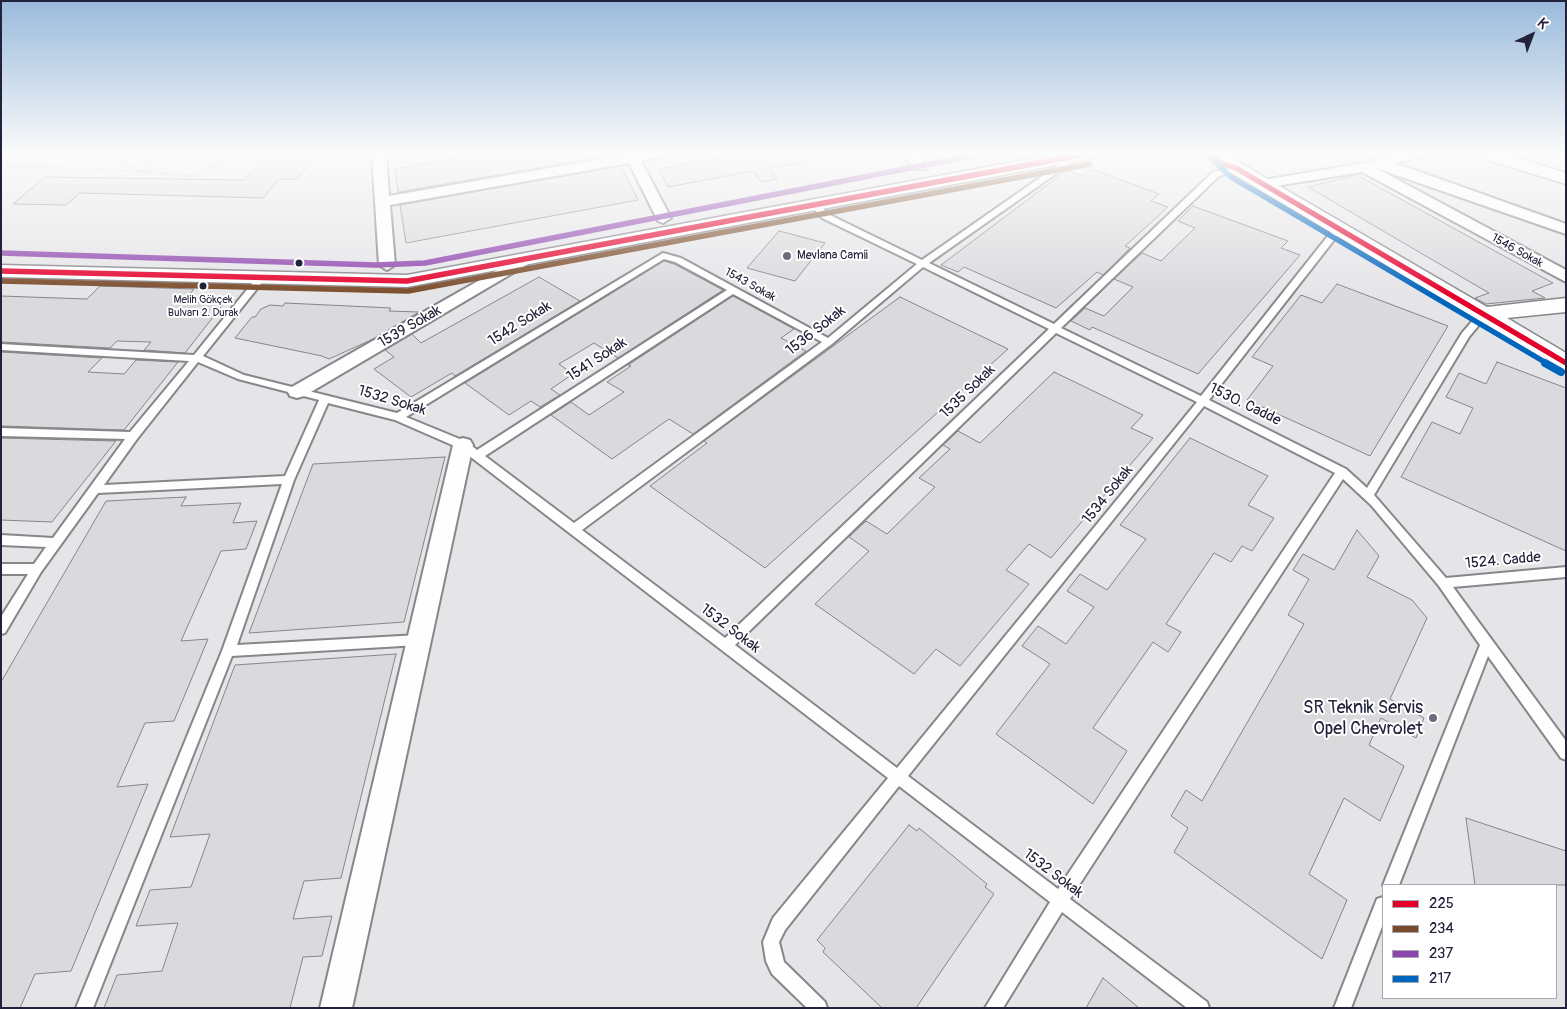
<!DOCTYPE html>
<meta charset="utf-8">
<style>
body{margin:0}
#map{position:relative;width:1567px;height:1009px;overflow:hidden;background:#f6f6f7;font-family:Pangolin,sans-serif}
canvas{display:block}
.frame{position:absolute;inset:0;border:2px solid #22223b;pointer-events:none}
.legend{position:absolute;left:1382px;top:884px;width:175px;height:115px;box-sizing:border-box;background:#fff;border:1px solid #a7a7b1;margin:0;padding:6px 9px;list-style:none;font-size:15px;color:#22223b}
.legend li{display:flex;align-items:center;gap:10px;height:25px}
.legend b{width:25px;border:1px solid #a7a7b1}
.north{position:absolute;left:1507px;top:10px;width:50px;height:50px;-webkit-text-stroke:4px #fff;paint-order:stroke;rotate:43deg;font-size:14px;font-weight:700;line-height:20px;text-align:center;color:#22223b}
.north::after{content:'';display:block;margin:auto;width:18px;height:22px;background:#22223b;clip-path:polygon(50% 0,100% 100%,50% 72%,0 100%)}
</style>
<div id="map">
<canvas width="1567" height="1009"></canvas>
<div class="frame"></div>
<ul class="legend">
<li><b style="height:6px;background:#e4002b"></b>225</li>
<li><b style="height:6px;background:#7a4b2a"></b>234</li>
<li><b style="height:6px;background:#8e44ad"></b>237</li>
<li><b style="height:6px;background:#0065bd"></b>217</li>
</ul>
<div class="north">K</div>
</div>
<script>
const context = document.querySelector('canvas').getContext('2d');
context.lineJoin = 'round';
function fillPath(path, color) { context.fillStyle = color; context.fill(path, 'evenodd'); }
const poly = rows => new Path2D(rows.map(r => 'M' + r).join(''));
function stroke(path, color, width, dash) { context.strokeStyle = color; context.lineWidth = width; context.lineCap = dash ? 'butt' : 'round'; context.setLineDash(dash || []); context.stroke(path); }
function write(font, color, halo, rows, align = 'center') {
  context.font = font + ' Pangolin,sans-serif'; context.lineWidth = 4; context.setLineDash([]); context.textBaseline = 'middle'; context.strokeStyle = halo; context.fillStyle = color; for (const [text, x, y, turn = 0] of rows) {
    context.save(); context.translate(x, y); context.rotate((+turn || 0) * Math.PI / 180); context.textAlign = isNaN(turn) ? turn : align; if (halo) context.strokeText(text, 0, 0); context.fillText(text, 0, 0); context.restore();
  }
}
fillPath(poly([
 [1,154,1566,154,1566,1008,1,1008],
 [1383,885,1556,885,1556,998,1383,998]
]), '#e5e5e8');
const building = poly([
 [267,154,318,154,297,179,279,179,263,198,80,193,66,205,13,204,45,177,244,180,267,154],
 [483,154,615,154,615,155,398,192,395,169,483,154],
 [742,154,804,154,805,162,770,168,777,179,761,182,753,171,668,187,659,169,742,154],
 [621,166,638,200,406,243,400,205,621,166],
 [1091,169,1159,194,1151,201,1168,207,1125,246,1130,248,1103,275,1097,272,1056,308,964,267,958,272,941,265,1067,170,1082,176,1091,169],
 [1357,175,1553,283,1532,291,1545,298,1486,304,1475,298,1489,293,1308,187,1357,175],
 [1193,206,1288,241,1281,248,1300,255,1198,374,1092,327,1090,330,1071,321,1085,308,1104,316,1133,287,1114,279,1142,253,1161,261,1195,228,1178,221,1193,206],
 [779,231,825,243,795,281,747,268,779,231],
 [664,261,674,264,723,290,618,358,594,343,559,364,573,374,551,389,560,395,540,407,531,401,509,415,465,383,664,261],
 [539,277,580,301,455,376,452,373,411,397,374,369,394,357,385,350,412,334,421,343,539,277],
 [1337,284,1448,326,1370,456,1247,400,1273,366,1252,357,1301,295,1322,303,1337,284],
 [100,286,194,289,183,302,224,303,185,353,144,350,151,342,117,341,110,348,1,342,1,296,87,299,100,286],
 [733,296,794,329,781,338,806,351,693,434,669,419,612,459,551,415,571,402,589,415,624,392,607,382,631,366,628,365,733,296],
 [900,297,1008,349,765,568,650,486,707,443,704,441,900,297],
 [285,303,391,308,389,311,419,312,371,340,329,359,322,356,235,338,252,317,255,317,261,309,270,305,283,306,285,303],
 [1,352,102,358,88,372,124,374,136,360,178,362,124,430,1,426,1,352],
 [1497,362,1566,388,1566,551,1401,477,1432,422,1460,434,1473,408,1446,397,1459,373,1486,384,1497,362],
 [1054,372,1143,415,1131,428,1153,438,1051,558,1029,544,1006,570,1029,584,960,666,936,649,914,674,815,604,869,551,849,537,866,521,887,534,935,487,919,478,950,449,943,445,958,431,980,443,1054,372],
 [1,438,116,441,52,522,1,520,1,438],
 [1190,438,1268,476,1248,505,1274,518,1252,551,1242,546,1231,562,1214,553,1166,624,1181,632,1168,652,1153,642,1093,728,1127,751,1093,804,996,734,1050,664,1022,646,1038,626,1066,644,1094,607,1067,591,1080,574,1107,590,1146,539,1120,525,1190,438],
 [445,457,404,622,249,633,313,464,445,457],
 [186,497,181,506,241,503,233,523,257,521,246,549,221,551,181,641,208,639,174,721,145,723,117,787,148,784,71,971,35,974,20,1008,1,1008,1,682,106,501,186,497],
 [1357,530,1379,556,1367,577,1412,600,1427,618,1390,699,1424,718,1416,738,1381,718,1369,745,1404,766,1380,821,1344,798,1309,874,1347,900,1322,959,1174,852,1188,828,1171,816,1186,790,1202,801,1304,624,1288,615,1309,579,1293,570,1303,554,1334,570,1357,530],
 [396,654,341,878,304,881,293,919,332,916,322,956,303,957,290,1008,104,1008,117,975,162,971,178,923,136,926,150,890,191,887,210,834,170,837,235,665,396,654],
 [1466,818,1566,851,1566,885,1475,885,1466,818],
 [909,825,917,831,919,828,987,884,985,887,994,894,916,1008,882,1008,823,952,825,948,817,940,909,825],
 [1103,978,1139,1008,1086,1008,1103,978]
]);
fillPath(building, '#dadadd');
stroke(building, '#86868b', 1);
const service = poly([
 [1074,154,1081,156,929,263,1054,324,1213,172,1239,166,1239,170,1219,176,1061,328,1201,396,1335,227,1341,227,1341,231,1209,400,1346,469,1367,488,1462,333,1480,312,1486,312,1488,314,1469,337,1374,495,1446,578,1566,567,1566,577,1453,587,1566,741,1566,760,1561,758,1488,656,1399,885,1383,885,1480,645,1439,586,1371,505,1343,479,1070,899,1207,1002,1209,1008,1187,1008,1062,912,1003,1008,985,1008,1050,902,899,786,785,930,779,942,784,962,825,1002,827,1008,807,1008,772,974,766,961,763,942,773,918,888,778,459,448,395,420,328,403,294,480,237,645,419,635,424,636,425,640,424,644,419,645,232,656,93,1008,76,1008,222,651,282,484,98,493,41,572,5,633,1,634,1,617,28,574,1,574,1,564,34,564,46,547,1,545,1,535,53,538,125,439,1,436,1,428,130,432,189,361,1,350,1,344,194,355,258,276,261,275,265,278,264,280,203,356,244,375,397,413,663,253,681,258,828,338,917,264,822,218,811,206,811,202,817,202,828,214,922,260,1074,154],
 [664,259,675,262,727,290,477,450,467,442,406,417,664,259],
 [923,267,1049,329,725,638,582,530,832,344,923,267],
 [733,294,822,342,574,523,485,456,733,294],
 [1056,333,1197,402,897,768,735,645,1056,333],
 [198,362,238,379,319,400,285,476,104,485,137,439,198,362],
 [1204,406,1335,473,1058,889,908,776,1204,406],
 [1383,897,1383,924,1351,1008,1334,1008,1377,899,1383,897]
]);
const minor = poly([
 [372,154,386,154,389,196,630,154,663,154,661,157,641,161,671,218,663,223,658,221,629,163,390,205,395,265,387,270,379,265,372,154],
 [902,154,917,154,927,166,925,169,915,169,902,154],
 [1398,154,1423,154,1421,157,1395,163,1566,224,1566,234,1376,168,1566,270,1566,282,1362,172,1263,188,1256,184,1263,180,1364,163,1398,154],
 [522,256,528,258,530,261,528,264,304,396,297,398,290,396,288,392,290,388,522,256],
 [463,438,470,440,473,445,352,1008,320,1008,453,445,456,440,463,438]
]);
const tertiary = poly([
 [1212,154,1232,154,1242,164,1487,307,1566,298,1566,312,1507,318,1566,353,1566,371,1558,368,1230,172,1212,154]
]);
const primary = poly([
 [1057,154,1097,154,1094,158,1088,159,407,287,1,277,1,265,407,275,1057,154],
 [1478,154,1506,154,1566,173,1566,184,1481,158,1478,154]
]);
stroke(service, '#86868b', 4);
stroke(minor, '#86868b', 4);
stroke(tertiary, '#86868b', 3);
stroke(primary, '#86868b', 3);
stroke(poly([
 [154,154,141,171,191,176,241,154],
 [98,156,108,154],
 [1,161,37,154],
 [1,166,141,171,98,156]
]), '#b5b5b9', 2.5, [2.5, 2.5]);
fillPath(service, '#fefefe');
fillPath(minor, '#fefefe');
fillPath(tertiary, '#fefefe');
fillPath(primary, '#fefefe');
stroke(poly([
 [1207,154,1220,163,1236,168,1566,363],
 [1,271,407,281,1086,154]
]), '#e4002b', 5.5);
stroke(poly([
 [1,281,408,291,1090,164]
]), '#7a4b2a', 5.5);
stroke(poly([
 [1,253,376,265,425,263,981,154]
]), '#8e44ad', 5.5);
stroke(poly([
 [1214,161,1231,177,1548,364]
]), '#0065bd', 5.5);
stroke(poly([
 [1545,363,1561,372]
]), '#0065bd', 8);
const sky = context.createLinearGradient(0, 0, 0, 296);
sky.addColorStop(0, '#99badc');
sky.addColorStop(0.52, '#fbfbfb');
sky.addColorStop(1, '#fbfbfb00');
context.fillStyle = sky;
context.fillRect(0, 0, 1567, 296);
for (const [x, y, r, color] of [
 [787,256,5,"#6c6c7d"],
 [299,263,4.5,"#22223b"],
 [203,286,4.5,"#22223b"],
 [1433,718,5,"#6c6c7d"]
]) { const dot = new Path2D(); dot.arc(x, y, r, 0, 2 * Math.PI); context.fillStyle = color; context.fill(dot); stroke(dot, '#fff', 2); }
write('11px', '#22223b', '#fff', [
 ["Melih Gökçek",203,300],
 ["Bulvarı 2. Durak",203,313]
]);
write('12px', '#22223b', '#fff', [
 ["1546 Sokak",1517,251,29],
 ["1543 Sokak",750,285,29]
]);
write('12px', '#22223b', '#fff', [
 ["Mevlana Camii",797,256]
], 'left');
write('15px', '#22223b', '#fff', [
 ["1542 Sokak",520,324,-32],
 ["1539 Sokak",410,327,-30],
 ["1536 Sokak",816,331,-38],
 ["1541 Sokak",597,360,-33],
 ["1535 Sokak",968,392,-44],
 ["1532 Sokak",392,401,17],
 ["1530. Cadde",1245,405,26],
 ["1534 Sokak",1108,495,-51],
 ["1524. Cadde",1503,561,-5],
 ["1532 Sokak",730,629,37],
 ["1532 Sokak",1053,874,37]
]);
write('18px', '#22223b', '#fff', [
 ["SR Teknik Servis",1423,708],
 ["Opel Chevrolet",1423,729]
], 'right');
</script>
